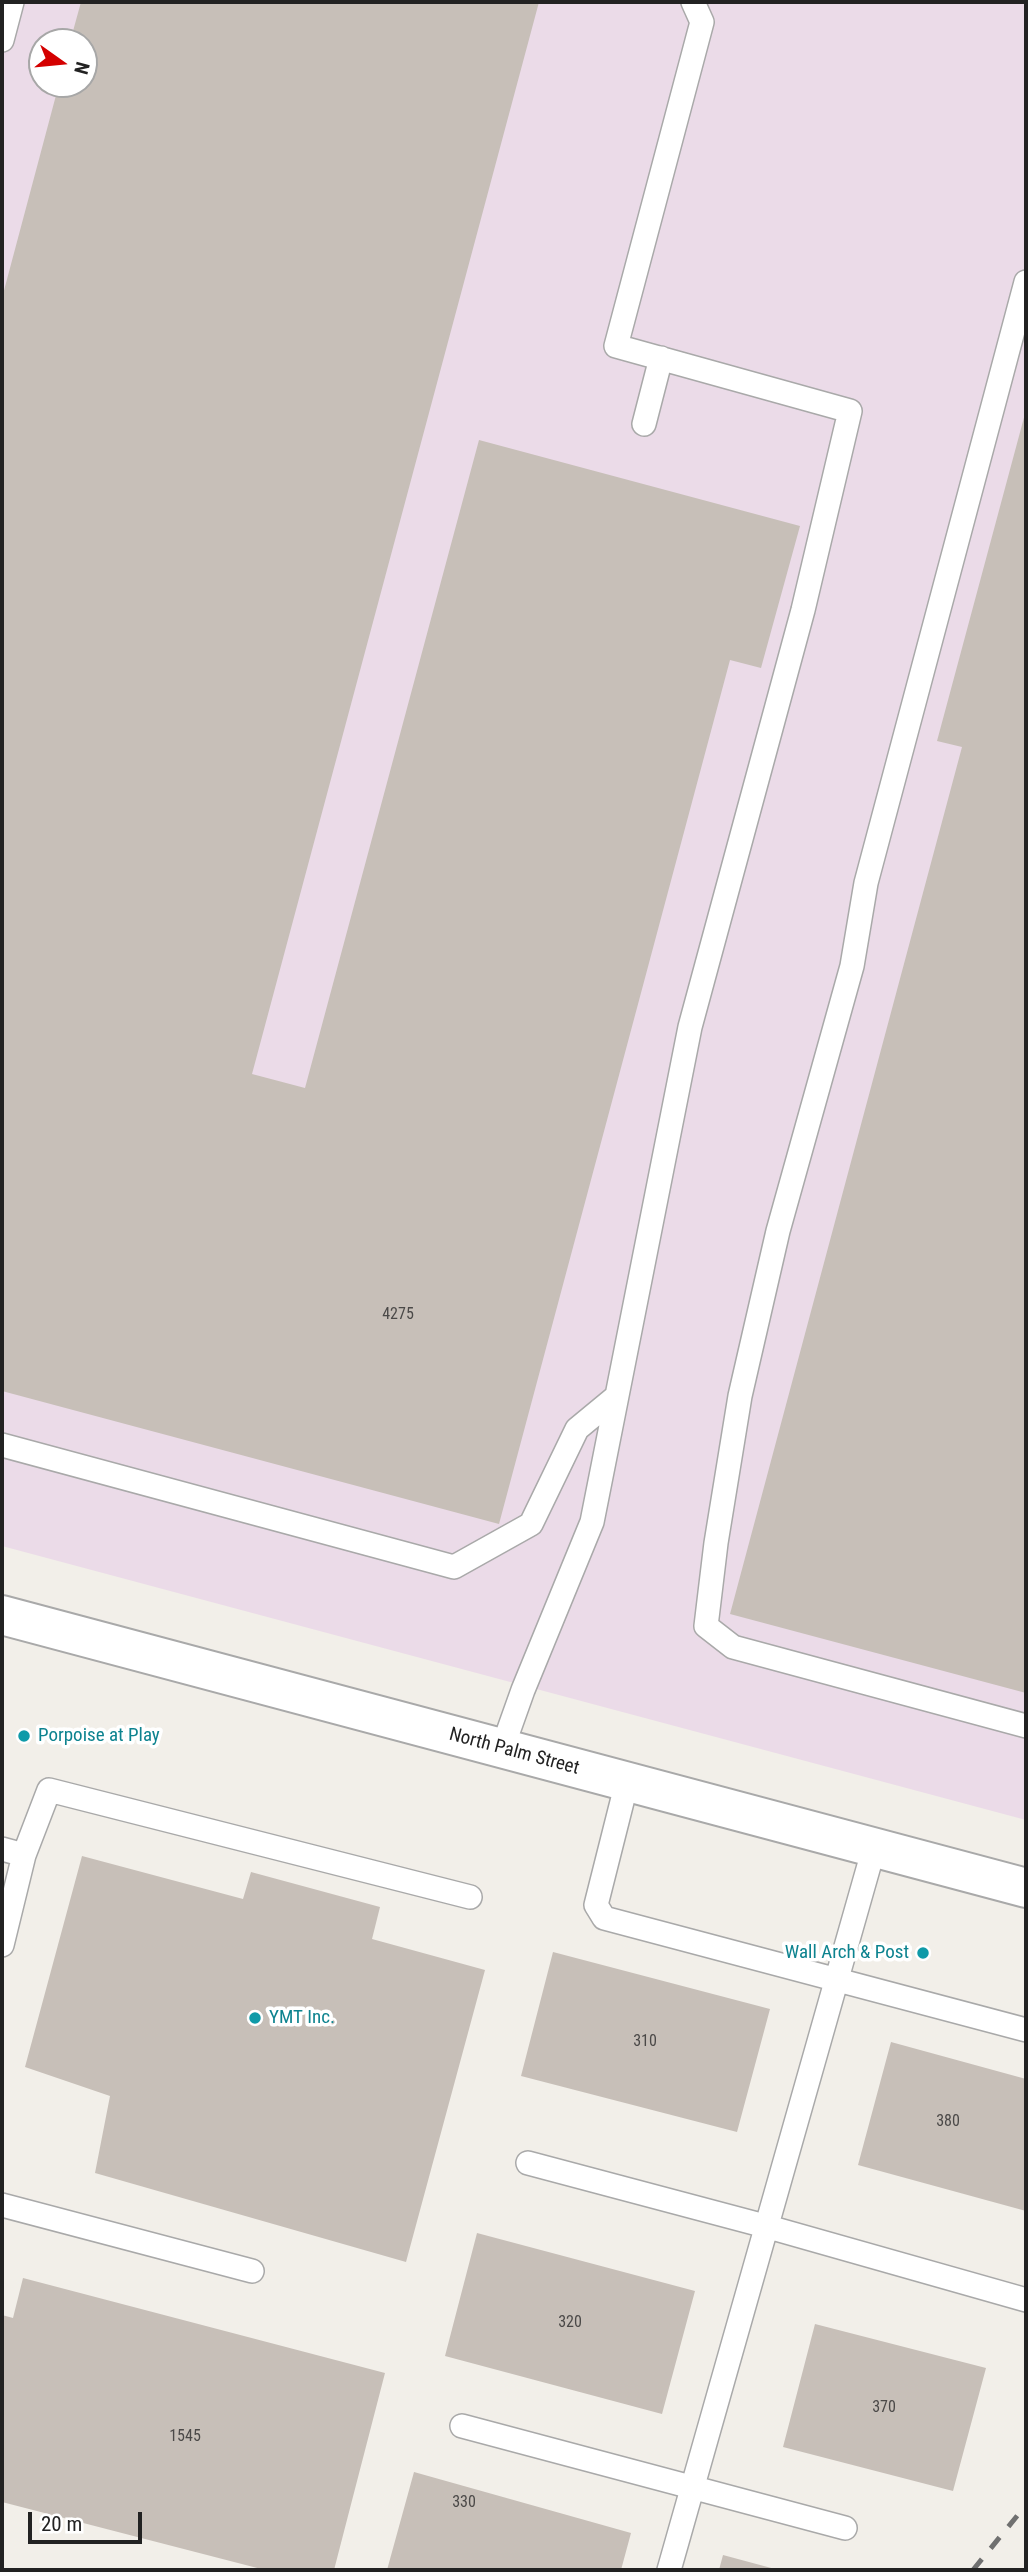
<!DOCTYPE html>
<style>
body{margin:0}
#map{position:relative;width:1028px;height:2572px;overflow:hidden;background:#f2efe9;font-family:"Roboto Condensed",sans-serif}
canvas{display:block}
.frame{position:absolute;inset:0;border:4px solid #222;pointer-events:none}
.north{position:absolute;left:28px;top:28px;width:70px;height:70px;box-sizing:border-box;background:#fff;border:2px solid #a7a7a7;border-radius:50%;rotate:105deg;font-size:19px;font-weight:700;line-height:28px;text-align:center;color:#222}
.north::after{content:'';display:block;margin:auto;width:24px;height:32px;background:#d40000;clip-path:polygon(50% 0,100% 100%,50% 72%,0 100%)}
.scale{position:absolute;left:28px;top:2512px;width:114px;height:32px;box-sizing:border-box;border:4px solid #222;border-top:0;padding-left:9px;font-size:21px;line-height:24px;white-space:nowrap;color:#222;-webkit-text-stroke:5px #fff;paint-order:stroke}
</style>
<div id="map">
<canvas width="1028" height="2572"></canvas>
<div class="frame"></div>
<div class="north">N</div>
<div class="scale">20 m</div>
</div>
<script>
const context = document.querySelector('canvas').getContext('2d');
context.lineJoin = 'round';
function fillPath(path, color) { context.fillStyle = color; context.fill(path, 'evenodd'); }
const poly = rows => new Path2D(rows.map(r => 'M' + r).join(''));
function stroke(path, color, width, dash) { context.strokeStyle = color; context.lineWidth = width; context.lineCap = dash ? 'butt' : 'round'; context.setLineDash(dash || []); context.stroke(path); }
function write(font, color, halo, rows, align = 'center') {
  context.font = font + ' "Roboto Condensed",sans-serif'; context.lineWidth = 7; context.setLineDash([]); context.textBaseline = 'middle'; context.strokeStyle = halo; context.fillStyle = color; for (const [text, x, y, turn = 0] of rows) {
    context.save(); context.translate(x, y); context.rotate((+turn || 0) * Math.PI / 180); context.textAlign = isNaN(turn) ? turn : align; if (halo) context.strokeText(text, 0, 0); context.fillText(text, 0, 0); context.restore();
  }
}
fillPath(poly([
 [2,2,1026,2,1026,1820,2,1546],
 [42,42,84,42,84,84,42,84]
]), '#ebdbe8');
fillPath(poly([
 [81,2,539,2,252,1074,305,1088,479,440,800,526,761,668,730,660,499,1524,2,1391,2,298,59,84,84,84,84,42,70,42],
 [1026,410,1026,1693,730,1614,962,747,937,741],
 [82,1856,243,1899,251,1872,380,1907,372,1939,485,1970,406,2262,95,2173,110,2096,25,2067],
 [553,1952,770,2009,737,2132,521,2076],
 [891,2042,1026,2079,1026,2211,858,2165],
 [477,2233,695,2291,662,2414,445,2356],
 [23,2278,385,2373,334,2570,265,2570,2,2502,2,2315,13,2318],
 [815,2324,986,2368,953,2491,783,2447],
 [414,2472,631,2533,621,2570,387,2570],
 [723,2555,775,2569,774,2570,719,2570]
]), '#c7bfb8');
const service = poly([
 [2,40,12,2],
 [1026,282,866,883,852,966,778,1231,740,1396,716,1543,706,1626,733,1647,1026,1726],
 [644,424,661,358],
 [2,1445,454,1567,531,1524,577,1429,617,1396],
 [502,1749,523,1690,592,1522,690,1027,803,610,850,411,616,346,702,22,693,2],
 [627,1782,596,1905,604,1918,1026,2030],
 [2,1849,24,1855,49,1790,470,1897],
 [2,1945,24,1855],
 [528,2163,765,2226,1026,2300],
 [2,2205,252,2271],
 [462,2426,845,2528],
 [669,2570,874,1848]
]);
const minor = poly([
 [2,1615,1026,1888]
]);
stroke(service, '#a9a9a9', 26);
stroke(minor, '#a9a9a9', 42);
stroke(service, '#fff', 23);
stroke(minor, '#fff', 38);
stroke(poly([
 [973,2570,1026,2505]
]), '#707070', 5, [14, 14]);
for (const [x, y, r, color] of [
 [24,1736,7,"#0f9aa8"],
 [923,1953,7,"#0f9aa8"],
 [255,2018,7,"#0f9aa8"]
]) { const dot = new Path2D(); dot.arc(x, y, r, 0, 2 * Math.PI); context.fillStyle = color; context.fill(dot); stroke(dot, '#fff', 2.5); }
write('16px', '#4b4948', null, [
 ["4275",398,1315],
 ["310",645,2042],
 ["380",948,2122],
 ["320",570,2323],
 ["370",884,2408],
 ["1545",185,2437],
 ["330",464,2503]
]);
write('19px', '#0d838f', '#fff', [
 ["Porpoise at Play",38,1736],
 ["Wall Arch & Post",909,1953,"right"],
 ["YMT Inc.",269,2018]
], 'left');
write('19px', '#222', '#fff', [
 ["North Palm Street",514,1752,15]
]);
</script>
